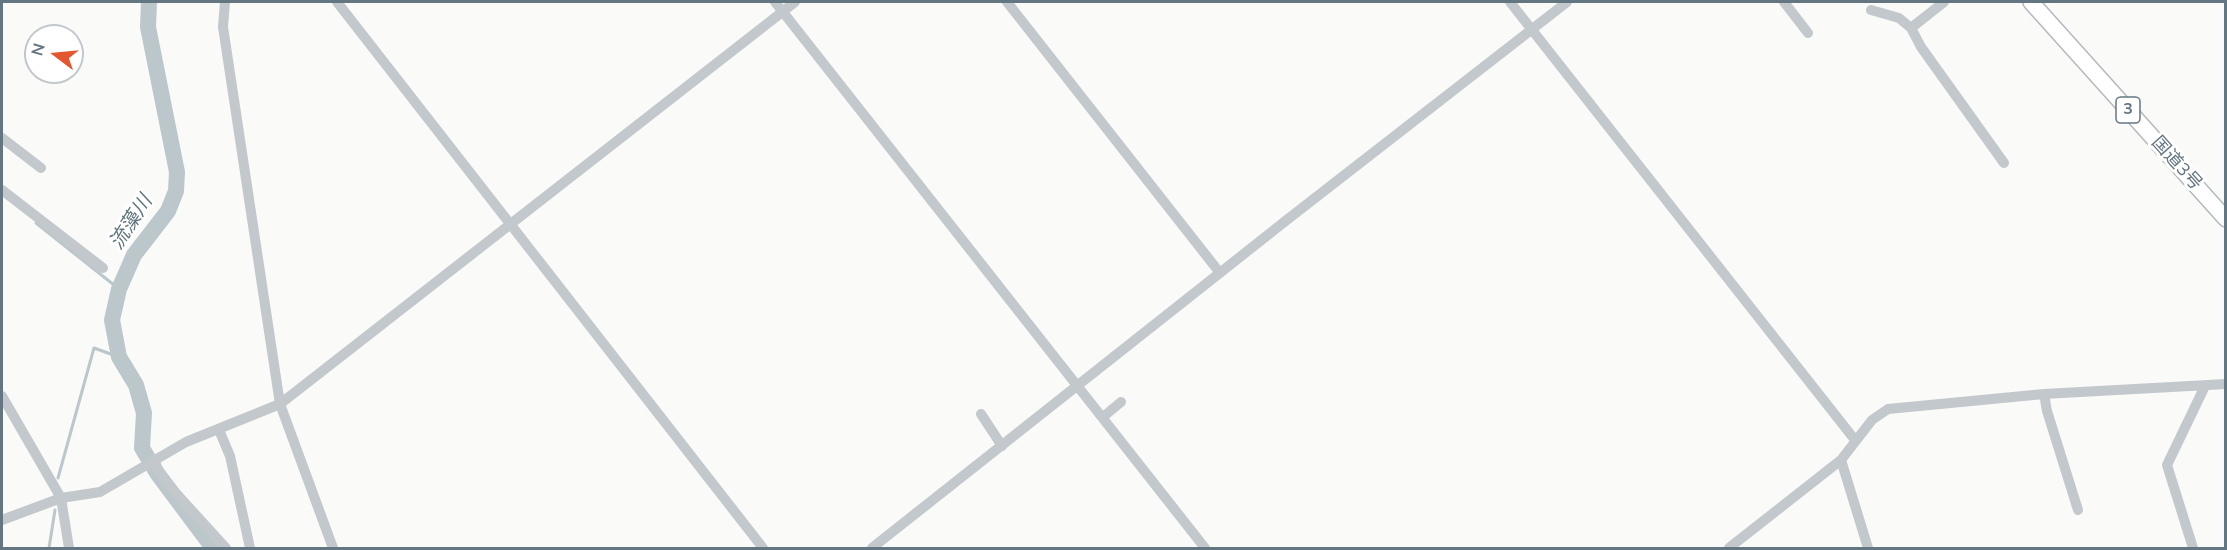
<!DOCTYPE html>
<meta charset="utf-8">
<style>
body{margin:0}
#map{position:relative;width:2227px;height:550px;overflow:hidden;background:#fafaf8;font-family:"Nunito Sans",sans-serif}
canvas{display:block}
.frame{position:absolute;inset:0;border:3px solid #657683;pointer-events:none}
.north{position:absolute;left:24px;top:24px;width:60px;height:60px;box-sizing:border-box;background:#fff;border:2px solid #c1c8cd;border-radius:50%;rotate:286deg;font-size:16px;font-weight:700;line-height:24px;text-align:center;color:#657683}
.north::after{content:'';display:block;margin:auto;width:21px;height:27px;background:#e4572e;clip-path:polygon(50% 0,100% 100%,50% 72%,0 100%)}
</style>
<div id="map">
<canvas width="2227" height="550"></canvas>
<div class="frame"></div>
<div class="north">N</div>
</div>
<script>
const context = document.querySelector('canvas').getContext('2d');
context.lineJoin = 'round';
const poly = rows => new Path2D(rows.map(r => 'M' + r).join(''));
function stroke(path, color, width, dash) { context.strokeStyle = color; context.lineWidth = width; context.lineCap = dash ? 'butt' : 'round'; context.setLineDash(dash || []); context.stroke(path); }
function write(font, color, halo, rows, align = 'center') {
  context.font = font + ' "Nunito Sans","Noto Sans JP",sans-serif'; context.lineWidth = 6; context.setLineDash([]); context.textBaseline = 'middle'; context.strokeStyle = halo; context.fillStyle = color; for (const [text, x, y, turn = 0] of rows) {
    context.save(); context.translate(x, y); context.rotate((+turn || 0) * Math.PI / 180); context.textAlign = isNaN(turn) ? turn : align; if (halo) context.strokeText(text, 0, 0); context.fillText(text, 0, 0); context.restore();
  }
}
stroke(poly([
 [36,223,119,289],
 [58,478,94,348,119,357],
 [49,548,55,510]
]), '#bbc7cb', 3);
stroke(poly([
 [149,2,148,27,177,172,176,191,168,211,134,255,119,289,112,320,119,357,136,385,144,413,142,448,157,473,213,548]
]), '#bbc7cb', 16);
const highway = poly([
 [2031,2,2226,219]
]);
stroke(highway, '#b4b9bd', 18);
stroke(poly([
 [225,2,223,27,280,404,333,548],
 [337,2,763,548],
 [775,2,1205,548],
 [1007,2,1220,273],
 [1510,2,1855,440],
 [1784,2,1808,33],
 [1871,10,1899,18,1911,28,1921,47,2004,163],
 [1911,28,1944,2],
 [2,138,41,168],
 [2,190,103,268],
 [2044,394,2047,411,2078,510],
 [2,396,61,498,69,548],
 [981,414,1002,446],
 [1103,417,1121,402],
 [219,430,230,456,250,548],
 [155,459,157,469,175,492,226,548],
 [1841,460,1868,548],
 [2,520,61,498,100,492,186,442,280,404,795,2],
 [872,548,1288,219,1567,2],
 [1729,548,1841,460,1872,420,1888,409,2044,394,2226,384],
 [2193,548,2167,465,2205,386]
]), '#c3c8cc', 10);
stroke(highway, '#fff', 15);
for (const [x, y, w] of [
 [2128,110,24]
]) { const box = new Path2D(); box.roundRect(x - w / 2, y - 13, w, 26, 4.5); context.fillStyle = '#fff'; context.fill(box); stroke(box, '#657683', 1.5); }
write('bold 16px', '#657683', null, [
 ["3",2128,110]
]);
write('18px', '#657683', '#fff', [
 ["国道3号",2176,164,48]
]);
write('italic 20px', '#60757c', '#fff', [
 ["流藻川",132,223,-57]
]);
</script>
